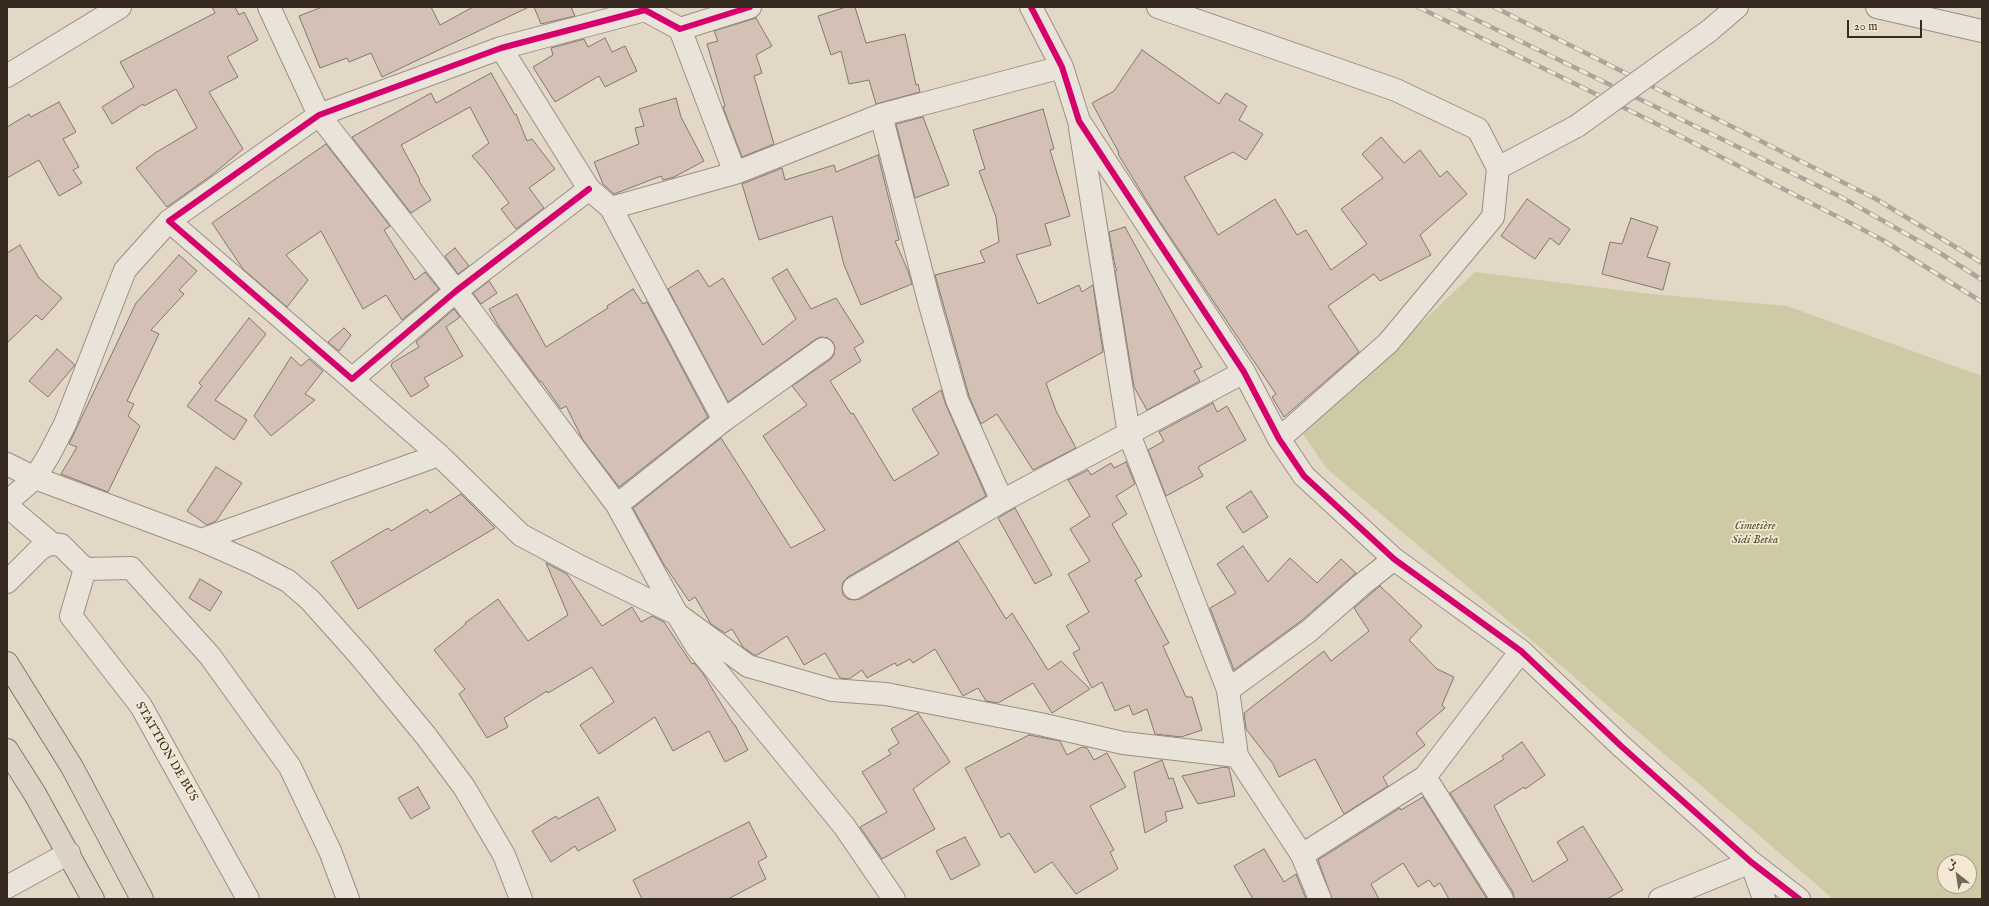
<!DOCTYPE html>
<meta charset="utf-8">
<style>
body{margin:0}
#map{position:relative;width:1989px;height:906px;overflow:hidden;background:#e3d8c6;font-family:"IM FELL English",Amiri,serif}
canvas{display:block}
.frame{position:absolute;inset:0;border:8px solid #362a21;pointer-events:none}
.north{position:absolute;left:1937px;top:854px;width:40px;height:40px;box-sizing:border-box;background:#f5e8d2;border:1px solid #a99c8b;border-radius:50%;rotate:330deg;font-size:11px;font-weight:700;line-height:16px;text-align:center;color:#362a21}
.north::after{content:'';display:block;margin:auto;width:14px;height:18px;background:#73675b;clip-path:polygon(50% 0,100% 100%,50% 72%,0 100%)}
.scale{position:absolute;left:1847px;top:20px;width:75px;height:18px;box-sizing:border-box;border:2px solid #362a21;border-top:0;padding-left:5px;font-size:12px;line-height:14px;white-space:nowrap;color:#362a21;-webkit-text-stroke:3px #f5e8d2;paint-order:stroke}
</style>
<div id="map">
<canvas width="1989" height="906"></canvas>
<div class="frame"></div>
<div class="north">ش</div>
<div class="scale">20 m</div>
</div>
<script>
const context = document.querySelector('canvas').getContext('2d');
context.lineJoin = 'round';
function fillPath(path, color) { context.fillStyle = color; context.fill(path, 'evenodd'); }
const poly = rows => new Path2D(rows.map(r => 'M' + r).join(''));
function stroke(path, color, width, dash) { context.strokeStyle = color; context.lineWidth = width; context.lineCap = dash ? 'butt' : 'round'; context.setLineDash(dash || []); context.stroke(path); }
function write(font, color, halo, rows, align = 'center') {
  context.font = font + ' "IM FELL English",serif'; context.lineWidth = 3.5; context.setLineDash([]); context.textBaseline = 'middle'; context.strokeStyle = halo; context.fillStyle = color; for (const [text, x, y, turn = 0] of rows) {
    context.save(); context.translate(x, y); context.rotate((+turn || 0) * Math.PI / 180); context.textAlign = isNaN(turn) ? turn : align; if (halo) context.strokeText(text, 0, 0); context.fillText(text, 0, 0); context.restore();
  }
}
fillPath(poly([
 [1475,272,1651,294,1787,306,1982,376,1982,899,1833,899,1524,634,1327,469,1303,434],
 [1945,862,1969,862,1969,886,1945,886]
]), '#cfcaa6');
const building = poly([
 [212,7,235,7,239,15,244,12,258,40,227,57,238,77,209,92,243,149,212,175,167,207,136,168,155,153,197,128,176,89,144,106,143,104,112,124,102,107,134,87,120,62,215,13,212,7],
 [322,7,431,7,440,25,473,7,529,7,382,77,371,53,349,62,347,58,320,68,299,16,322,7],
 [534,7,571,7,575,16,541,24,534,7],
 [846,7,855,7,866,43,905,34,916,85,918,84,920,92,876,104,869,80,849,84,841,51,831,55,818,16,846,7],
 [756,18,772,46,756,55,762,73,754,76,774,144,742,157,723,107,725,106,707,44,718,41,714,31,756,18],
 [605,38,612,52,625,46,637,71,605,87,599,76,555,102,533,67,553,55,551,48,584,39,588,47,605,38],
 [1142,50,1219,104,1226,93,1247,106,1239,120,1263,134,1246,160,1233,152,1184,177,1218,235,1275,199,1297,235,1306,230,1331,270,1367,244,1341,209,1383,178,1362,154,1381,137,1404,163,1420,150,1440,177,1447,171,1467,194,1420,235,1431,255,1380,281,1374,274,1328,306,1359,352,1284,417,1272,397,1276,394,1158,219,1118,154,1119,153,1092,103,1114,91,1142,50],
 [491,73,515,115,516,114,527,141,532,139,555,169,529,188,544,208,516,229,501,209,509,203,486,172,472,156,489,143,470,107,401,145,420,180,419,181,431,200,411,213,352,137,431,93,436,103,491,73],
 [676,98,681,117,704,161,674,177,663,180,661,176,614,194,603,184,594,162,639,144,635,128,644,126,639,109,676,98],
 [59,102,76,132,63,139,79,167,73,170,82,183,59,196,39,160,7,178,7,127,29,114,31,117,59,102],
 [1043,109,1054,149,1050,150,1070,216,1045,224,1051,245,1016,255,1038,304,1079,285,1082,292,1093,285,1103,352,1046,383,1056,411,1076,448,1033,470,997,414,981,424,969,396,935,275,985,262,980,251,999,242,996,217,979,171,985,169,973,130,1043,109],
 [923,117,949,185,915,198,896,124,923,117],
 [326,144,390,226,384,230,415,280,425,272,439,289,402,320,386,295,363,309,321,231,286,255,308,280,287,307,243,269,212,223,326,144],
 [878,155,899,240,895,241,908,271,912,284,861,305,844,265,832,216,759,240,742,184,782,168,785,180,834,165,836,172,878,155],
 [1527,199,1570,229,1559,245,1550,238,1535,259,1501,236,1527,199],
 [1631,218,1658,227,1647,257,1670,263,1663,290,1602,274,1610,242,1622,244,1631,218],
 [1125,227,1202,367,1194,371,1200,381,1147,410,1134,387,1115,271,1117,270,1115,266,1109,232,1125,227],
 [20,245,39,278,62,298,42,320,36,315,7,343,7,253,20,245],
 [455,248,469,266,458,274,445,256,455,248],
 [179,255,197,271,179,290,184,294,151,330,159,334,127,401,134,404,128,416,140,426,108,492,61,474,77,447,69,444,136,303,179,255],
 [787,269,811,309,836,298,864,342,854,348,861,361,830,381,851,414,853,413,894,481,939,454,912,409,941,390,946,405,986,496,848,577,843,582,842,588,843,595,848,599,854,600,860,599,958,541,1006,619,1012,613,1048,670,1061,661,1090,689,1052,713,1033,683,998,703,986,701,978,688,963,696,935,649,913,663,910,659,897,666,895,663,867,678,862,670,849,679,840,678,825,653,804,665,787,636,757,655,754,655,743,647,732,629,725,633,711,624,695,597,689,601,663,563,633,508,721,438,791,548,825,530,763,436,807,405,792,386,831,359,834,354,835,348,833,342,828,338,821,337,816,339,728,402,668,289,698,270,709,287,723,278,763,345,796,319,772,278,787,269],
 [489,281,497,293,481,304,473,293,489,281],
 [633,289,643,304,647,302,708,417,619,487,583,440,566,406,561,409,541,381,540,382,499,327,489,309,517,294,546,347,608,308,607,306,633,289],
 [454,309,460,317,446,327,463,356,424,378,429,386,411,397,391,366,392,363,419,347,416,342,454,309],
 [249,318,266,334,215,400,247,420,234,440,187,406,202,386,199,383,249,318],
 [344,328,351,335,339,351,328,342,344,328],
 [57,349,75,365,48,397,29,381,57,349],
 [291,357,301,366,309,359,323,371,305,394,315,400,271,436,254,416,291,357],
 [1213,403,1217,412,1227,406,1246,440,1198,467,1203,476,1166,496,1148,450,1164,441,1159,432,1213,403],
 [1126,462,1135,484,1116,496,1127,514,1112,524,1142,576,1135,580,1169,643,1163,646,1186,697,1192,697,1202,730,1181,737,1155,734,1147,709,1133,715,1129,705,1115,711,1102,682,1092,688,1073,653,1080,649,1066,626,1089,612,1068,574,1090,561,1070,529,1090,516,1068,480,1088,470,1091,475,1111,463,1114,468,1126,462],
 [216,467,242,483,216,521,207,525,187,511,216,467],
 [1251,491,1268,517,1243,533,1226,507,1251,491],
 [461,494,495,528,358,609,331,562,388,528,391,531,427,509,430,513,461,494],
 [1015,508,1052,575,1035,584,998,518,1015,508],
 [1243,546,1268,582,1290,558,1317,583,1341,559,1356,573,1301,621,1234,670,1210,608,1236,593,1217,564,1243,546],
 [546,563,567,574,602,626,632,607,641,622,652,616,664,622,692,664,694,663,702,672,734,725,735,725,748,750,725,762,709,731,673,751,655,717,599,754,580,725,614,702,592,667,548,693,547,691,504,718,508,727,487,738,459,694,465,689,434,650,466,624,465,623,498,599,528,641,568,615,546,563],
 [200,579,222,592,210,611,189,598,200,579],
 [1380,586,1422,626,1409,640,1437,669,1454,677,1442,705,1445,708,1416,733,1425,745,1383,777,1388,786,1344,814,1315,759,1279,777,1273,764,1246,729,1244,713,1324,651,1331,661,1369,631,1354,608,1380,586],
 [918,713,950,762,913,789,935,829,882,859,860,827,887,812,862,772,891,754,888,750,899,743,891,729,918,713],
 [1029,735,1060,741,1067,755,1082,747,1087,748,1094,760,1107,753,1126,787,1090,806,1114,850,1110,852,1118,869,1076,894,1052,862,1035,873,1009,833,1001,838,965,768,1029,735],
 [1522,742,1545,775,1525,789,1524,787,1494,806,1533,882,1568,860,1557,842,1583,826,1623,890,1607,899,1514,899,1513,892,1450,793,1504,759,1502,756,1522,742],
 [1162,760,1169,779,1173,778,1183,808,1165,812,1167,821,1145,833,1134,772,1162,760],
 [1224,767,1229,768,1235,796,1198,804,1182,776,1224,767],
 [418,787,430,808,411,819,398,798,418,787],
 [598,797,616,830,578,851,575,846,551,862,532,831,556,816,558,819,598,797],
 [1423,797,1487,899,1449,899,1440,883,1434,887,1429,880,1418,887,1403,863,1371,884,1379,899,1332,899,1318,860,1400,808,1401,810,1423,797],
 [749,822,767,857,758,862,766,879,728,899,642,899,633,880,749,822],
 [965,837,980,865,951,880,936,851,965,837],
 [1264,849,1284,882,1296,874,1306,899,1253,899,1234,866,1264,849]
]);
fillPath(building, '#d4c0b5');
stroke(building, '#80796f', 1);
const minor = poly([
 [269,7,319,115,456,291,617,505,677,614,697,647,844,826,894,899],
 [1031,7,1062,67,1079,121,1244,372,1279,439,1304,476,1394,559,1521,651,1621,746,1751,862,1799,899],
 [1158,7,1396,90,1478,129,1498,168,1493,217,1388,343,1279,439],
 [1877,7,1982,31],
 [680,29,735,173],
 [1709,31,1737,7],
 [501,48,589,189,611,208,724,420,617,505],
 [7,76,120,7],
 [881,115,930,305,957,400,1002,501],
 [1080,128,1129,434,1228,690,1237,756,1302,855,1320,899],
 [1498,168,1577,126],
 [589,189,456,291,352,379,169,221,319,115,501,48,645,10,680,29,750,7],
 [611,208,735,173,881,115,1062,67],
 [352,379,439,455,521,535,579,566,677,614,748,666,832,690,886,694,1040,724,1123,743,1237,756],
 [724,420,823,349],
 [7,464,35,478,201,540,253,563,288,581,310,600,360,656,426,736,464,787,504,855,521,899],
 [7,502,35,478,49,455,65,424,125,270,169,221],
 [7,506,52,544],
 [201,540,439,455],
 [85,569,71,616,141,706,248,899],
 [7,582,39,550,45,546,52,544,61,545,85,569,131,568,210,656,290,767,330,851,348,899],
 [854,588,1002,501,1244,372],
 [1228,690,1309,631,1360,586,1394,559],
 [1425,777,1502,899],
 [1302,855,1425,777,1521,651],
 [1751,862,1764,899],
 [7,887,69,853],
 [1660,899,1751,862]
]);
const major = poly([
 [7,663,72,767,142,899],
 [7,750,35,794,93,899]
]);
stroke(minor, '#989085', 24);
stroke(major, '#80796f', 24);
stroke(minor, '#e9e3da', 22);
stroke(major, '#dcd3c5', 22);
const rail = poly([
 [1418,7,1647,119,1881,239,1982,302],
 [1450,7,1841,197,1940,253,1982,280],
 [1494,7,1876,199,1982,263]
]);
stroke(rail, '#a9a49c', 4.5);
stroke(rail, '#f5e8d2', 3, [9]);
const minorBridge = poly([
 [1577,126,1709,31]
]);
stroke(minorBridge, '#989085', 24, []);
stroke(minorBridge, '#e9e3da', 22);
stroke(poly([
 [1031,7,1062,67,1079,121,1244,372,1279,439,1304,476,1394,559,1521,651,1621,746,1751,862,1799,899],
 [589,189,456,291,352,379,169,221,319,115,501,48,645,10,680,29,750,7]
]), '#d6006c', 6);
write('italic 12px', '#584f3c', '#f5e8d2', [
 ["Cimetière",1755,527],
 ["Sidi Betka",1755,541]
]);
write('12px', '#362a21', '#f5e8d2', [
 ["STATTION DE BUS",166,752,60]
]);
</script>
